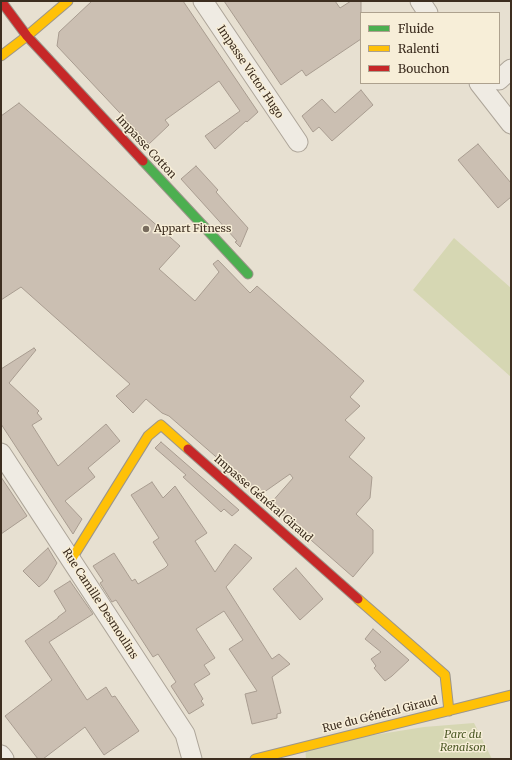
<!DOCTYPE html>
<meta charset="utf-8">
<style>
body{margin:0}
#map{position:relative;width:512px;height:760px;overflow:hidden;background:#e7e0d1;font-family:Merriweather,serif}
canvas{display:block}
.frame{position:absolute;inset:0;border:2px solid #3d2e20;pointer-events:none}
.legend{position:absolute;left:360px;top:12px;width:140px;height:72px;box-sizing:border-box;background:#f7eed8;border:1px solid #ada18e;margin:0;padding:5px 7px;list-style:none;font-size:12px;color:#3d2e20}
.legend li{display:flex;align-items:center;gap:8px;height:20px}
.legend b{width:20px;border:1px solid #ada18e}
</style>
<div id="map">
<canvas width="512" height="760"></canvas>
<div class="frame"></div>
<ul class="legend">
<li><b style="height:5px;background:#4caf50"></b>Fluide</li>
<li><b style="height:5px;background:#ffc107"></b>Ralenti</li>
<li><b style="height:5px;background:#c62828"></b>Bouchon</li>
</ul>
</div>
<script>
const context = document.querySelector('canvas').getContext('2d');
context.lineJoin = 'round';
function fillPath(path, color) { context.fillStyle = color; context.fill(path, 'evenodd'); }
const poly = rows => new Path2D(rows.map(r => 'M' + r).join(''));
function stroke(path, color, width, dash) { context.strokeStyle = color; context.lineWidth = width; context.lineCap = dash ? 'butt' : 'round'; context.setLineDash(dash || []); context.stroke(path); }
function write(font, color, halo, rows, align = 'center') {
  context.font = font + ' Merriweather,serif'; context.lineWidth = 3; context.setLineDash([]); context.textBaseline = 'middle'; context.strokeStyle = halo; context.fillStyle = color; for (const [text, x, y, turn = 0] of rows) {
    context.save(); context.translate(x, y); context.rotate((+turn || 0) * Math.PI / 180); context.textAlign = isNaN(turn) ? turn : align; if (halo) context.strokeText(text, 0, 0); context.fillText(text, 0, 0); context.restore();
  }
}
fillPath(poly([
 [454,238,511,288,511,377,413,290],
 [474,723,492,759,306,759,305,746,424,727]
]), '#d6d7b3');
const building = poly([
 [92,1,183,1,258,112,247,122,246,121,215,149,205,136,240,111,219,81,165,120,169,125,149,144,57,46,59,32,92,1],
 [224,1,335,1,340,8,351,1,361,1,361,39,306,76,302,70,281,85,224,1],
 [361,90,373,105,332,141,319,127,313,132,302,116,322,99,335,113,361,90],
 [19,103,180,246,159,269,195,301,219,272,213,264,218,260,250,293,257,286,364,381,350,397,360,406,345,420,365,438,349,457,372,477,370,498,356,514,373,530,373,553,353,577,270,504,293,478,290,474,260,495,169,416,162,413,146,399,133,413,116,396,130,384,21,287,1,300,1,116,19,103],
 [478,144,511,183,511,197,498,208,458,160,478,144],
 [196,166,218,190,216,192,248,228,240,247,235,242,237,241,181,179,196,166],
 [34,348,36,350,9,383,39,411,37,413,42,419,32,425,58,466,106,424,120,441,88,468,95,477,65,501,82,519,73,534,1,424,1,369,34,348],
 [161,442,239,510,232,516,224,509,221,512,183,477,186,475,155,448,161,442],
 [1,477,27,516,1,534,1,477],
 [152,482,163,498,175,486,207,533,195,541,215,572,228,553,235,544,252,558,226,587,272,659,279,654,290,664,272,677,281,713,277,714,277,718,252,724,245,694,257,691,229,649,243,640,224,611,196,629,215,658,204,665,210,674,194,684,203,699,201,701,204,705,189,714,171,686,176,682,158,654,153,657,116,600,112,602,100,583,103,581,93,566,114,553,132,581,135,579,138,584,165,568,168,565,153,542,159,538,131,495,152,482],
 [48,548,57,563,47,580,39,587,23,571,48,548],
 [296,568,323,599,300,620,273,589,296,568],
 [70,581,93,614,49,642,87,700,106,687,112,697,115,696,139,731,104,755,85,727,43,759,38,759,5,716,52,680,25,641,58,618,58,617,66,611,54,591,70,581],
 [373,629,409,660,392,676,385,681,374,668,376,666,371,659,381,652,365,639,373,629]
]);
fillPath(building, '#cbbfb2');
stroke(building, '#a89c90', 1);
const street = poly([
 [203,1,298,142],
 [420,1,428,13],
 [499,80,511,69],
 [479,83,511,124],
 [1,453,185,734,192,759],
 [1,755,4,759]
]);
const fast = poly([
 [143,161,248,274]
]);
const slow = poly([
 [1,56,27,36,68,1],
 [71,560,148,436,161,425,188,449],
 [358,599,445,675,449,711],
 [255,759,511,695]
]);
const jam = poly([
 [1,1,27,36,143,161],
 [188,449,358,599]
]);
stroke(street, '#ada599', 21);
stroke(fast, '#9c958a', 11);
stroke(slow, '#9c958a', 11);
stroke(jam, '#9c958a', 11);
stroke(street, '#efebe3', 19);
stroke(fast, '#4caf50', 9);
stroke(slow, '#ffc107', 9);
stroke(jam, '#c62828', 9);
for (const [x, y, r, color] of [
 [146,229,4,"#786c5e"]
]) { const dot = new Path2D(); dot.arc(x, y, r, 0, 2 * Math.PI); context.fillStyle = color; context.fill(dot); stroke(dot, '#f7eed8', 1.5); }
write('11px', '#3d2e20', '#f7eed8', [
 ["Impasse Victor Hugo",250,72,56],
 ["Impasse Cotton",146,147,47],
 ["Impasse Général Giraud",263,499,41],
 ["Rue Camille Desmoulins",100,604,57],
 ["Rue du Général Giraud",380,715,-14]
]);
write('11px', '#3d2e20', '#f7eed8', [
 ["Appart Fitness",154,229]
], 'left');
write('italic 11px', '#4d5a26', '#f7eed8', [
 ["Parc du",463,735],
 ["Renaison",463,748]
]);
</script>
